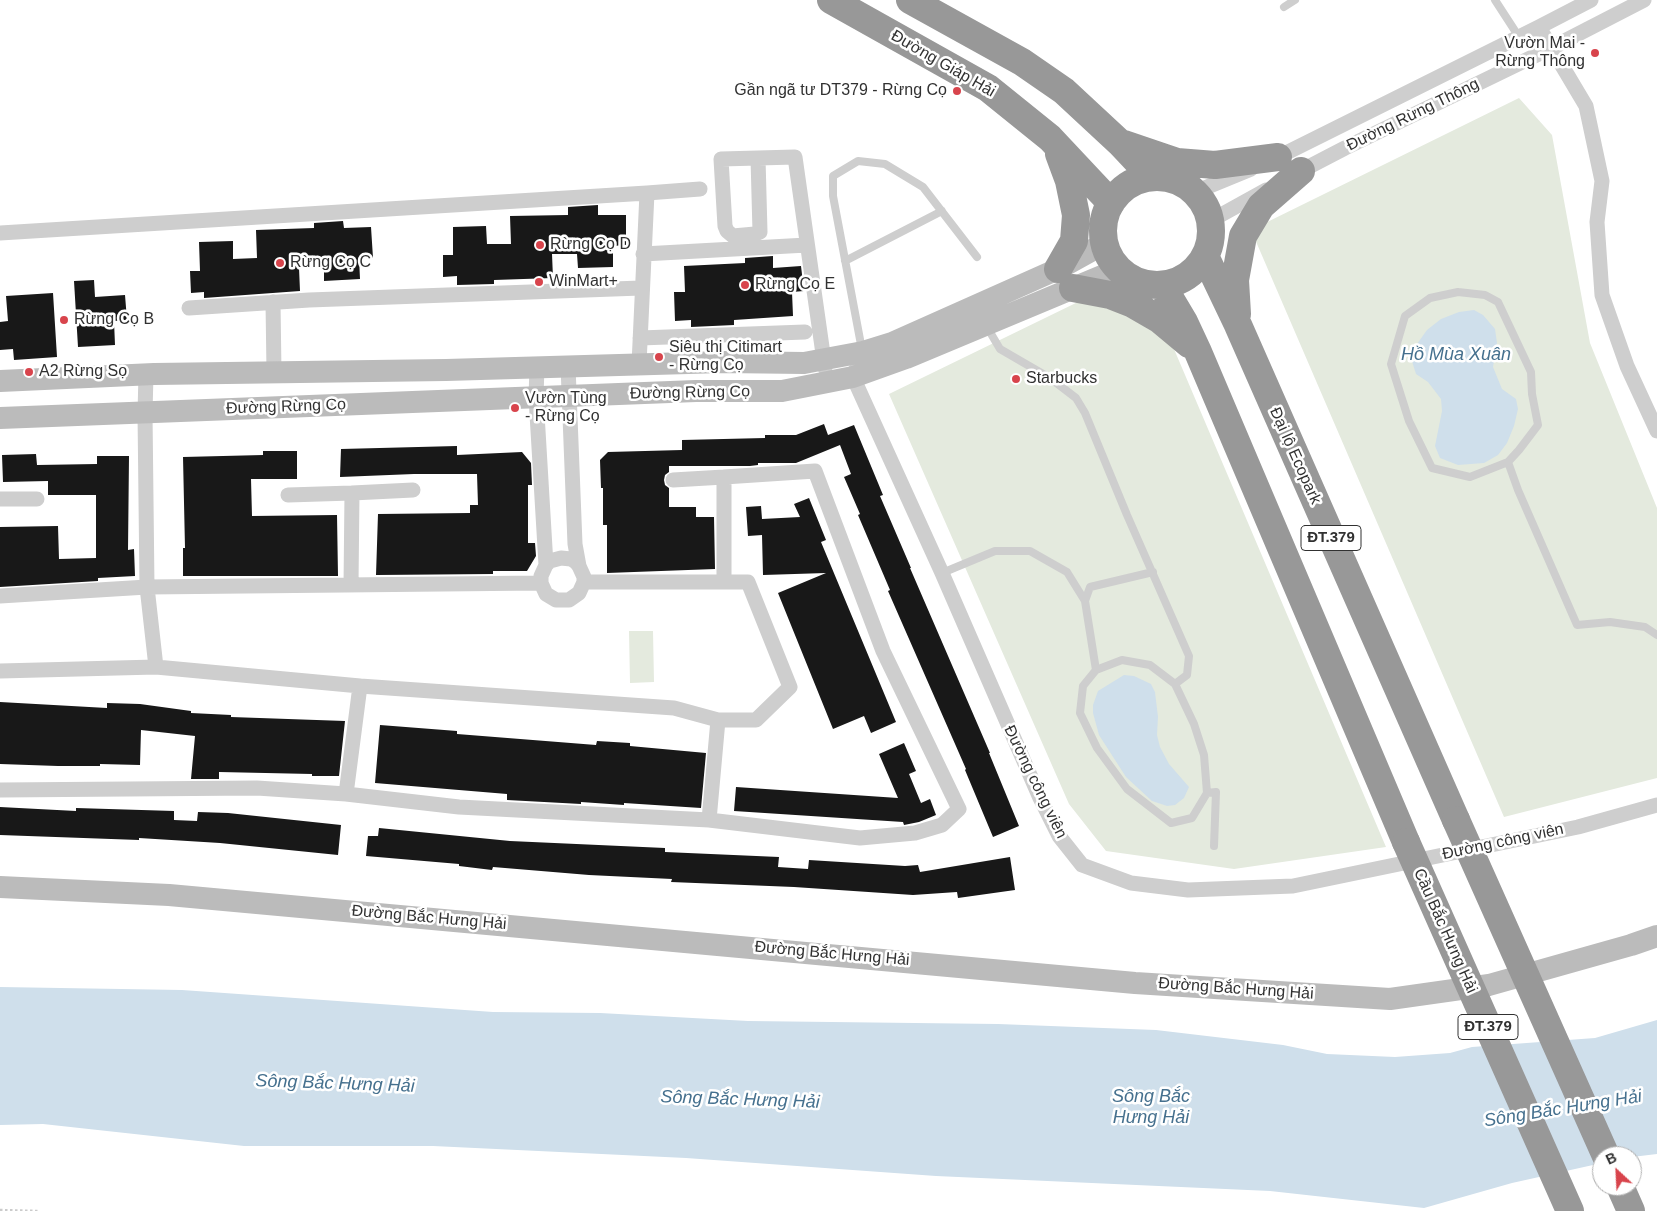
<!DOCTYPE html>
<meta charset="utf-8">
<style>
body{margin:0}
#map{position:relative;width:1657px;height:1211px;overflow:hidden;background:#fff;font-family:Helvetica,sans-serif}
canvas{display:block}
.north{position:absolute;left:1592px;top:1146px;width:50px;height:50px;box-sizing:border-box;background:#fff;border:1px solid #adadad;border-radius:50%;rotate:335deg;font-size:14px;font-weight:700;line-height:20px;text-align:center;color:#313131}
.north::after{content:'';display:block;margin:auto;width:18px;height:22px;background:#d8444c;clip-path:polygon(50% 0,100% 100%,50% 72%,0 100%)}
</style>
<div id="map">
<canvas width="1657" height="1211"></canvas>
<div class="north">B</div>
</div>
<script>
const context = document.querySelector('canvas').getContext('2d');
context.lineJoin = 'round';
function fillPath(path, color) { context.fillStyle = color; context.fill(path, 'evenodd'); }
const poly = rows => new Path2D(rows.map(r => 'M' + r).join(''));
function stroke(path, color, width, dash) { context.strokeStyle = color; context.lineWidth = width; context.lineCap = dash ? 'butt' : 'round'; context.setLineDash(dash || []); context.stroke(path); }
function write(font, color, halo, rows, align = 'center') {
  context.font = font + ' Helvetica,sans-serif'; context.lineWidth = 5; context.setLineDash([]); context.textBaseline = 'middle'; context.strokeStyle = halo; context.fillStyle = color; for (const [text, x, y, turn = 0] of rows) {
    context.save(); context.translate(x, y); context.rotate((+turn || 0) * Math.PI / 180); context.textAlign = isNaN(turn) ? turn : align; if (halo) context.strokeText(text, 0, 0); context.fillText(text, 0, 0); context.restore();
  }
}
fillPath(poly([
 [1519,98,1552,135,1590,343,1657,508,1657,778,1504,817,1251,230],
 [1082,300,1119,305,1171,342,1386,847,1234,869,1106,851,1069,804,889,394],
 [629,631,653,631,654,682,630,683]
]), '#e4eade');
fillPath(poly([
 [1474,310,1483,315,1495,329,1497,343,1493,367,1502,389,1516,399,1518,409,1514,426,1507,443,1498,455,1484,463,1458,465,1440,458,1435,446,1442,411,1441,399,1428,382,1416,374,1411,358,1417,344,1427,330,1441,319,1459,312],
 [1124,675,1134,676,1151,684,1155,692,1158,717,1157,735,1160,747,1169,764,1189,787,1184,798,1175,805,1167,806,1152,801,1126,777,1099,735,1093,713,1093,705,1098,691],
 [0,987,182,990,493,1012,600,1013,748,1021,998,1024,1156,1030,1283,1045,1327,1054,1395,1057,1450,1053,1472,1047,1595,1038,1657,1020,1657,1154,1632,1157,1602,1156,1602,1163,1512,1183,1424,1208,1270,1191,936,1176,686,1158,433,1146,244,1146,43,1124,0,1125]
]), '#cfdfeb');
fillPath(poly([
 [598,205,598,215,626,215,626,245,613,246,613,267,578,268,577,254,552,254,553,278,494,280,494,284,457,285,457,276,443,277,443,255,453,255,453,227,486,226,487,244,511,244,510,216,568,215,568,207],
 [343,221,344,228,371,227,373,258,359,258,360,279,324,281,324,267,299,268,300,291,204,298,204,292,191,293,190,271,200,271,199,242,233,241,233,259,257,258,256,230,314,228,314,223],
 [773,256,773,268,801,266,804,291,792,292,793,316,734,320,734,325,691,327,691,320,675,321,674,292,685,292,684,266,745,263,745,258],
 [94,280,95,297,125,295,127,320,114,321,115,345,78,347,74,281],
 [53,293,57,357,14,360,13,349,0,350,0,322,8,321,6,296],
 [824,424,828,435,854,425,883,495,880,496,911,568,910,568,990,753,989,753,1019,826,993,837,965,770,966,769,888,591,890,590,858,515,860,514,844,477,851,474,840,445,796,463,758,463,758,465,750,466,669,466,669,472,665,475,664,480,665,485,669,488,669,507,696,507,696,517,714,517,715,569,607,573,607,525,603,525,603,488,601,488,600,460,608,452,682,450,682,440,765,438,765,435,796,435],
 [457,446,457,455,522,452,531,463,532,485,528,485,528,543,535,543,536,556,527,571,493,571,493,574,376,575,378,514,470,513,470,505,478,505,477,474,414,474,340,477,341,449],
 [263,451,297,451,297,479,251,479,252,516,337,515,338,576,183,576,183,548,185,548,183,457,263,455],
 [36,454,37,465,97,464,97,456,129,456,128,550,134,549,135,576,98,578,98,581,0,587,0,527,58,526,59,559,96,558,96,495,48,495,48,481,3,482,2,455],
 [809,498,826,540,821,542,896,722,871,733,864,716,833,729,778,593,826,573,763,575,762,535,748,536,746,507,761,506,762,519,800,517,794,504],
 [0,702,107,708,107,703,140,704,191,711,191,713,231,715,231,717,345,721,339,776,312,776,312,774,219,772,219,779,191,779,195,736,141,730,140,765,100,764,100,766,58,766,0,764],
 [380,725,457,731,457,734,596,745,597,741,630,743,630,746,706,753,701,808,624,803,624,805,581,802,581,804,507,800,507,794,375,783],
 [904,743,916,771,909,774,921,803,930,799,936,815,919,822,904,825,903,822,734,811,736,787,898,798,879,754],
 [0,807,76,811,76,808,174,811,174,820,197,821,198,812,228,813,341,825,338,855,220,843,139,838,139,840,0,835],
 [379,828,510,841,665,848,665,852,779,857,778,867,808,869,809,860,905,866,918,865,920,872,1010,857,1015,890,958,898,957,892,913,895,794,887,671,882,672,879,589,875,493,867,492,870,459,866,459,864,366,856,368,836,378,836]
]), '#181818');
stroke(poly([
 [0,1210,39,1211]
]), '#cbcbcb', 2.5, [2.5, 2.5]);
stroke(poly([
 [1495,0,1519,37],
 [1284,7,1295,0],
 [845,261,942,211],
 [1458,292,1485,295,1498,302,1531,372,1532,394,1538,425,1519,450,1508,462,1470,477,1432,468,1409,421,1391,364,1405,316,1430,298,1458,292],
 [987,327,1000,349,1050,378,1076,398,1085,413,1127,515,1189,656,1187,675,1175,684,1150,665,1122,660,1096,670],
 [862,350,833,196,833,176,858,161,885,164,923,187,977,257],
 [1508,462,1518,490,1577,625,1610,622,1645,627,1657,635],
 [942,573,995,551,1030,551,1067,572,1085,601,1096,670,1083,686,1080,713,1097,748,1127,789,1171,823,1192,818,1207,793,1216,792,1214,846],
 [1085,601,1090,587,1153,572],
 [1175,684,1194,724,1204,755,1207,793]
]), '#cecece', 8);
stroke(poly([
 [1539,27,1586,106,1602,181,1597,222,1602,295,1627,366,1657,431],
 [758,158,760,232,755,234,733,236,727,231,725,226,721,159,795,157,825,368],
 [1272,160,1539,27,1591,0],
 [1295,174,1345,148,1551,48,1644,0],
 [1195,192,1251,169],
 [1210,221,1266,190],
 [0,233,647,193,700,189],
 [643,254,807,245],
 [273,302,274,372],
 [189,308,309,300,641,288],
 [640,338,805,332],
 [639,364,647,193],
 [568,366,575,544,579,566],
 [537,367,536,397,546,565,541,576,541,583,546,594,556,600,569,600,579,593,584,582,584,577,579,566,576,562,571,559,561,558,550,561,546,565],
 [856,369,853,377,942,573,1040,798,1059,836,1082,865,1131,883,1188,890,1293,886,1578,827,1657,805],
 [673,480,724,477],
 [352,493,413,490],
 [288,495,352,493,351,585],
 [0,499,37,499],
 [0,596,147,587,145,413,146,374],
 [156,667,147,587,541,583],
 [0,671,156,667,360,686,674,708,718,720,756,720,790,687,748,582,584,582],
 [0,790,257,788,346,794,360,686],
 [346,794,459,807,709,820,718,720],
 [709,820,860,838,915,833,942,825,959,809,883,651,815,471,724,477,724,582]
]), '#cecece', 15);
stroke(poly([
 [0,381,154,374,446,370,723,362,804,363,863,352,892,343,1058,269,1105,243],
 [0,418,696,391,782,391,853,377,906,358,1119,269],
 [0,887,169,895,1135,983,1390,999,1489,985,1631,945,1657,936]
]), '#bbb', 22);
stroke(poly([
 [831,0,988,88,1050,138,1111,203],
 [910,0,1022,62,1064,91,1120,143,1152,177],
 [1124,144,1177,162,1215,165,1278,157],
 '1103 231a54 54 0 1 1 108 0a54 54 0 1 1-108 0Z',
 [1205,256,1238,325,1456,820],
 [1058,269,1074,241,1076,215,1069,181,1059,154],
 [1162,285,1184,322,1198,352,1406,842],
 [1073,288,1110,295,1133,304,1159,319,1189,344],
 [1237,314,1235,280,1243,236,1261,206,1301,171],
 [1620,1186,1631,1211]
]), '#989898', 28);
stroke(poly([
 [1456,820,1606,1156],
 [1406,842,1570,1211]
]), '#989898', 28);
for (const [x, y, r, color] of [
 [1595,53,5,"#d8444c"],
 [957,91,5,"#d8444c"],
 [540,245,5,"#d8444c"],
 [280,263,5,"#d8444c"],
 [539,282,5,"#d8444c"],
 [745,285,5,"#d8444c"],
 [64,320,5,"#d8444c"],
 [659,357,5,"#d8444c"],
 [29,372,5,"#d8444c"],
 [1016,379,5,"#d8444c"],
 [515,408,5,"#d8444c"]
]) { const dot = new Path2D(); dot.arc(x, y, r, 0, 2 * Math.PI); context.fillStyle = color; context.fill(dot); stroke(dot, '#fff', 2); }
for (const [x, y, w] of [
 [1331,538,60],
 [1488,1027,60]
]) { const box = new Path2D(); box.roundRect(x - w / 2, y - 12.5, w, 25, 4); context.fillStyle = '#fff'; context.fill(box); stroke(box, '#313131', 1); }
write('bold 15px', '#313131', null, [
 ["ĐT.379",1331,538],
 ["ĐT.379",1488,1027]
]);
write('16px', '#313131', '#fff', [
 ["Vườn Mai -",1585,44,"right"],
 ["Rừng Thông",1585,62,"right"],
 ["Gần ngã tư DT379 - Rừng Cọ",947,91,"right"],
 ["Rừng Cọ D",550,245],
 ["Rừng Cọ C",290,263],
 ["WinMart+",549,282],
 ["Rừng Cọ E",755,285],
 ["Rừng Cọ B",74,320],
 ["Siêu thị Citimart",669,348],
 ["- Rừng Cọ",669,366],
 ["A2 Rừng Sọ",39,372],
 ["Starbucks",1026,379],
 ["Vườn Tùng",525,399],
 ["- Rừng Cọ",525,417]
], 'left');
write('16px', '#313131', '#fff', [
 ["Đường Giáp Hải",943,64,30],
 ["Đường Rừng Thông",1413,115,-26],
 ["Đường Rừng Cọ",690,393,-1],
 ["Đường Rừng Cọ",286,407,-2],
 ["Đại lộ Ecopark",1295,456,66],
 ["Đường công viên",1035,782,64],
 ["Đường công viên",1503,842,-12],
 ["Đường Bắc Hưng Hải",429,918,5],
 ["Cầu Bắc Hưng Hải",1445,931,66],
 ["Đường Bắc Hưng Hải",832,954,5],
 ["Đường Bắc Hưng Hải",1236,989,4]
]);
write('italic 18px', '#45708e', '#fff', [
 ["Hồ Mùa Xuân",1456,355],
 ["Sông Bắc Hưng Hải",335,1084,2],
 ["Sông Bắc",1151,1097],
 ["Hưng Hải",1151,1118],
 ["Sông Bắc Hưng Hải",740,1100,2],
 ["Sông Bắc Hưng Hải",1563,1109,-9]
]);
</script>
